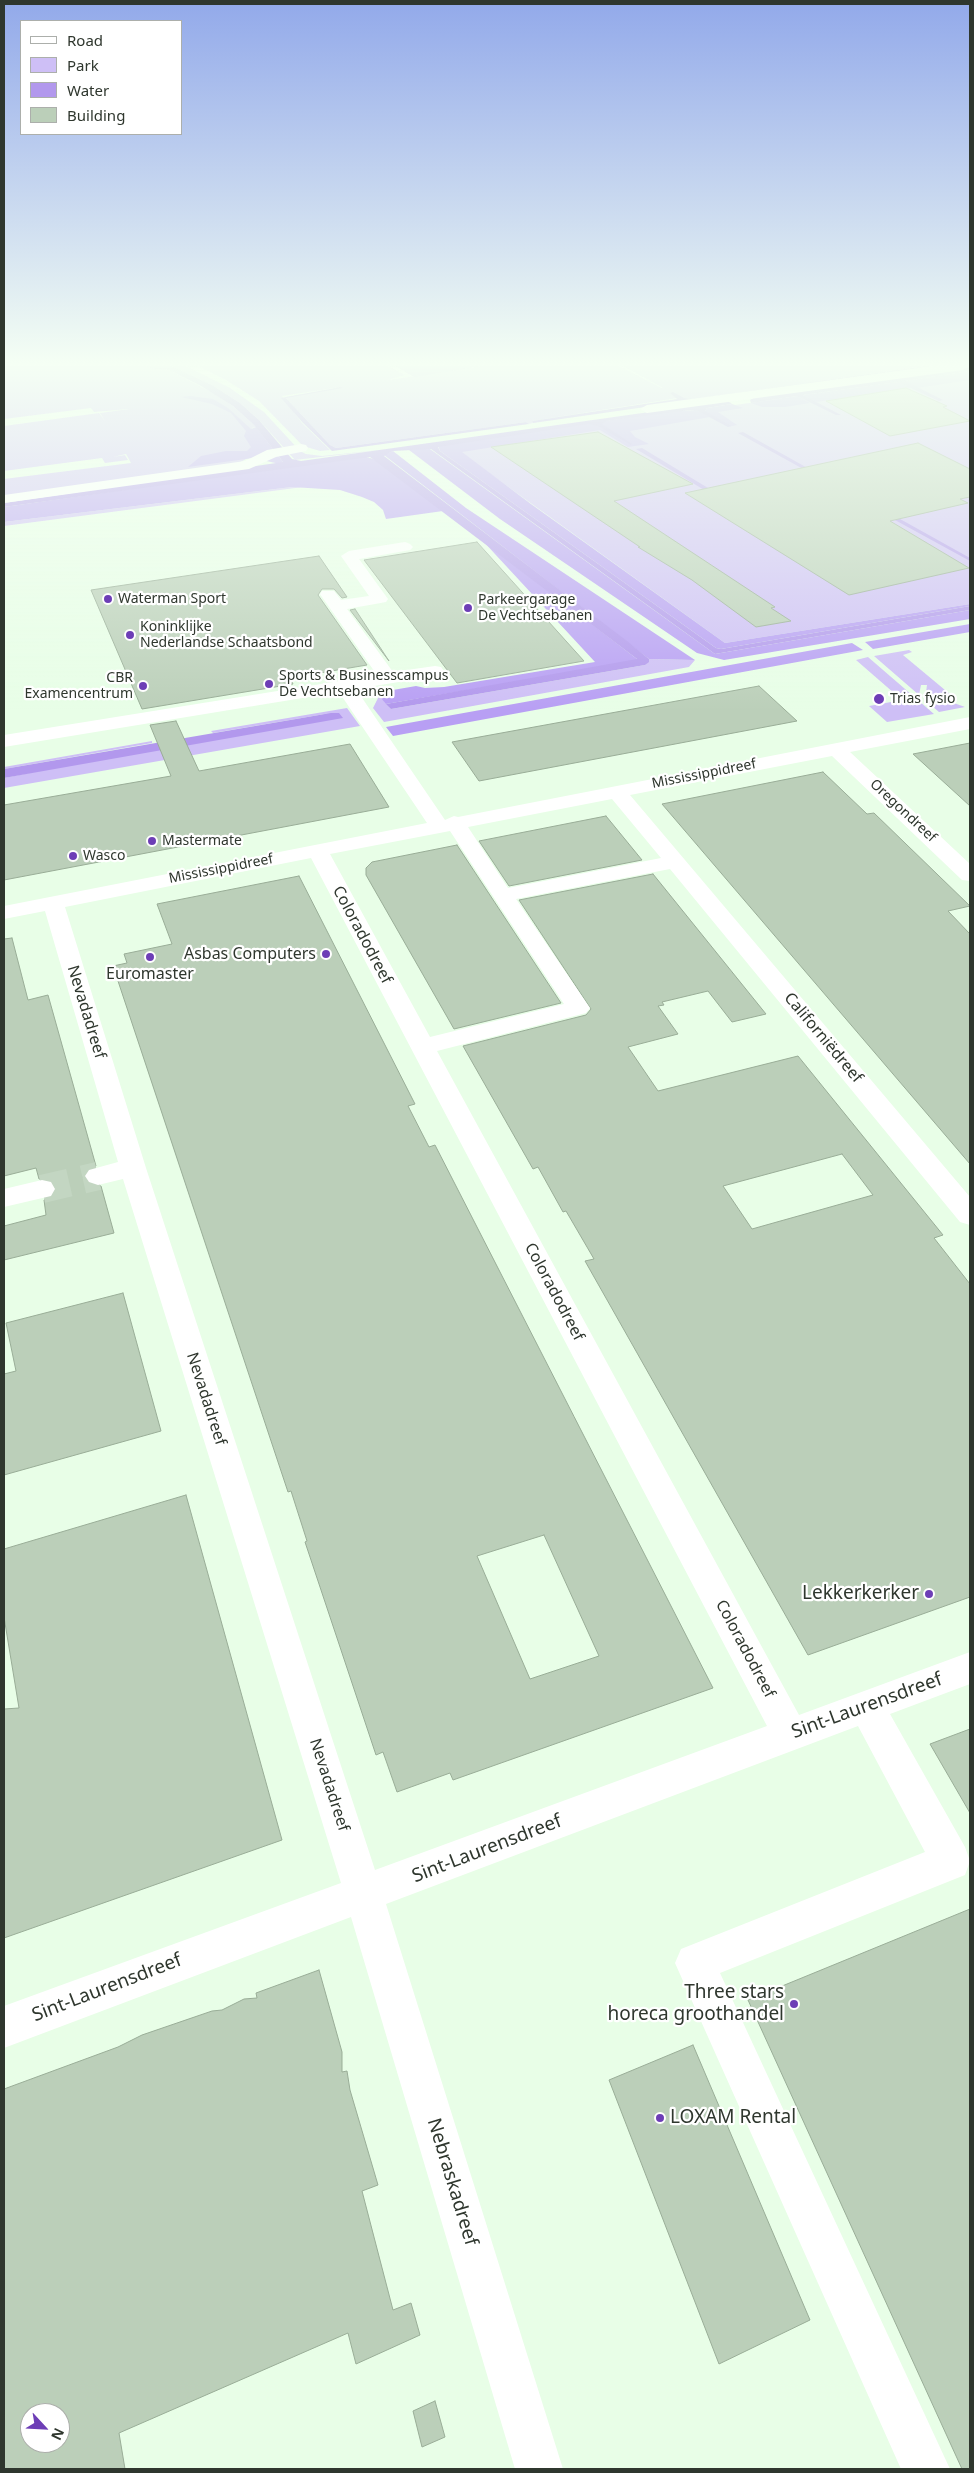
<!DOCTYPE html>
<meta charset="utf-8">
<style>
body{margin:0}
#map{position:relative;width:974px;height:2473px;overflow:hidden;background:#e8fee7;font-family:"Noto Sans",sans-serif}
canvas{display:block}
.frame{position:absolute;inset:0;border:5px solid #2f372e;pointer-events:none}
.legend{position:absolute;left:20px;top:20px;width:162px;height:115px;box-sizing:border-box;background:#fff;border:1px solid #acafab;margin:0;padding:6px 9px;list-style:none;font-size:15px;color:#2f372e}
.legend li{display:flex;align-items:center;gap:10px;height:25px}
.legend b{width:25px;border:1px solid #acafab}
.north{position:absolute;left:20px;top:2403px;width:50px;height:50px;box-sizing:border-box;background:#fff;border:1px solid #acafab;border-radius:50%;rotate:115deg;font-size:14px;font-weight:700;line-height:20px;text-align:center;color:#2f372e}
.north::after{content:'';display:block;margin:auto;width:18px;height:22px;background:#6d3eb6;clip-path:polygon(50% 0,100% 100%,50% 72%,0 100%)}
</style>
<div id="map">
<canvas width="974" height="2473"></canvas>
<div class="frame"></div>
<ul class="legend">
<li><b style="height:6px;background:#fff"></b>Road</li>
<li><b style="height:14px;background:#cebff6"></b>Park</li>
<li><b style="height:14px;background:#b298ed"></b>Water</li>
<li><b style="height:14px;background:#bbcfb9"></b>Building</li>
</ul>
<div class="north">N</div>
</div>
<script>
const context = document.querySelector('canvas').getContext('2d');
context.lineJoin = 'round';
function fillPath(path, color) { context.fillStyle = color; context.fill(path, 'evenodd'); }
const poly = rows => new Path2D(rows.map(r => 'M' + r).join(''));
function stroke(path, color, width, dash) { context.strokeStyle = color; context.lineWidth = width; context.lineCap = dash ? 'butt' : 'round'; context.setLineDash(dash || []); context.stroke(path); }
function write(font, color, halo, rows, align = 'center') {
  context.font = font + ' "Noto Sans",sans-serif'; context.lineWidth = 4.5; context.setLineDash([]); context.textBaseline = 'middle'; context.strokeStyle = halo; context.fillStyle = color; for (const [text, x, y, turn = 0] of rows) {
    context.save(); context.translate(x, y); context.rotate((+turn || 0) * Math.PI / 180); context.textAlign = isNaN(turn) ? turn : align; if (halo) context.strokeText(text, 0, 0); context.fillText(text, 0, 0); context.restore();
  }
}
fillPath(poly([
 [4,366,145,366,154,369,169,370,215,394,233,406,254,425,256,427,252,428,252,456,231,467,4,498,4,479,131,463,126,454,113,457,125,455,128,460,105,463,102,458,4,471,4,426,99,413,105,421,100,413,129,409,94,412,91,408,4,419],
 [171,366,186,366,230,388,264,412,300,451,306,454,322,456,389,449,295,460,259,420,240,403,212,385],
 [198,366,388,366,405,375,388,380,482,366,619,366,662,388,663,388,623,366,925,366,692,399,678,398,532,421,533,423,529,424,526,422,336,448,330,445,285,397,342,387,282,396,302,423,330,450,320,451,303,446,259,401,226,380],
 [970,372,970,604,725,643,450,445],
 [292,487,303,487,4,526,4,522],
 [909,650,912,652,903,655,957,700,951,702,965,707,939,712,925,700,927,685,921,685,919,695,874,656],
 [868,657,934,714,887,722,869,706,902,700,856,660],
 [649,659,695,660,689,667,384,722,373,708,379,696,391,709,645,665],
 [347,708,360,726,4,788,4,778,331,713,213,733,211,731],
 [152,741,152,743,4,769,4,767]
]), '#cebff6');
fillPath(poly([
 [395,366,482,366,414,377],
 [970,371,970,380,917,388,904,381],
 [898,382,912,388,816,402,803,395],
 [190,396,213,399,228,408,251,429,256,427,283,462,280,464,253,458,188,467,201,456,226,451,247,451,251,447,244,436,246,431,231,413,212,404,181,397],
 [797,396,810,403,785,407,762,407,751,403],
 [732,404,743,408,718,412,737,425,732,426,705,412,707,408],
 [696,410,710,417,630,431,635,437,649,444,628,447,600,430,462,452,531,504,725,643,970,604,970,606,721,649,716,648,440,451,438,446,671,411],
 [425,448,430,449,715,654,970,610,970,619,724,660,697,653,500,519,409,450],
 [393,451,466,508,695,660,649,659,384,455],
 [364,456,376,460,443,511,386,519,383,510,374,502,362,497,340,490,292,487,4,522,4,507],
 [482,540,637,659,636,661,386,704,379,696,387,691,416,686,425,688,444,687,595,662],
 [970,624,970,632,873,649,865,642],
 [852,643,863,650,393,736,386,727]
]), '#b89ff4');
fillPath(poly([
 [145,366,171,366,212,385,240,403,259,420,292,459,301,461,728,401,732,404,707,408,705,411,732,426,728,427,696,410,690,410,606,421,602,424,632,444,631,445,598,426,589,424,438,447,440,451,716,648,721,649,970,606,970,610,715,654,431,449,393,451,384,456,627,641,649,659,649,662,645,665,391,709,386,704,637,659,370,457,4,507,4,503,283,462,254,425,233,406,201,386,169,370,154,369],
 [925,366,934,366,533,423,532,421,677,399,670,393,673,392,684,398,692,399],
 [970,367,970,371,905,381,943,400,939,401,898,382,803,395,841,415,836,415,797,396,751,403,750,400,755,397],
 [341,387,343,388,286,398,330,445,336,448,526,422,529,424,332,451,303,423,281,398],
 [743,432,847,490,843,491,738,433],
 [642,448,746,511,741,512,636,449],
 [857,495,970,558,970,561,851,496],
 [331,713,339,713,343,718,4,778,4,769]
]), '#b298ed');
const building = poly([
 [906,388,947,406,943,407,970,421,890,436,826,401,906,388],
 [598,432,693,484,614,501,775,607,771,608,791,621,756,627,692,580,638,547,640,547,491,447,598,432],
 [918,443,970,469,970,497,960,499,968,503,890,521,969,568,849,595,685,493,918,443],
 [477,542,584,661,457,683,364,560,477,542],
 [319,556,347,597,342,598,334,589,322,589,318,595,367,665,290,678,293,684,142,709,91,590,319,556],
 [355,609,389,661,350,610,355,609],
 [759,686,797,721,479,781,452,742,759,686],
 [176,721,199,771,350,744,389,807,4,880,4,805,171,776,150,725,176,721],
 [970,743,970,806,913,754,970,743],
 [823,772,867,814,874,813,970,906,948,911,970,934,970,1164,662,804,823,772],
 [606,816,642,860,509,886,479,841,606,816],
 [457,845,561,1003,454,1029,366,875,366,868,372,862,457,845],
 [653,874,766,1014,732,1022,708,991,662,1002,664,1005,658,1006,678,1034,628,1047,658,1091,798,1056,943,1235,934,1238,970,1284,970,1597,808,1655,585,1261,594,1259,566,1211,563,1212,538,1167,533,1169,463,1046,586,1015,591,1009,519,900,653,874],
 [842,1154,873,1195,752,1229,723,1186,842,1154],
 [299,876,415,1104,408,1106,429,1147,435,1145,713,1688,453,1780,450,1773,397,1792,383,1752,376,1755,305,1542,307,1541,291,1491,288,1492,113,966,127,963,124,954,172,944,157,904,299,876],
 [544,1535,599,1656,530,1679,477,1556,544,1535],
 [12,938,28,1000,48,995,96,1166,87,1169,83,1177,88,1184,101,1186,114,1233,4,1260,4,1226,46,1215,44,1200,53,1197,57,1190,51,1180,39,1179,36,1168,4,1176,4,939,12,938],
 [123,1293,161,1431,4,1475,4,1374,16,1371,6,1323,123,1293],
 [186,1495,282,1840,4,1938,4,1709,19,1708,4,1617,4,1549,186,1495],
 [970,1729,970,1813,930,1744,970,1729],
 [970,1909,970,2469,962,2469,748,2000,970,1909],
 [319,1970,342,2052,342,2072,347,2071,350,2090,378,2185,362,2191,393,2310,411,2303,420,2335,356,2364,348,2333,119,2433,125,2469,4,2469,4,2089,118,2047,142,2035,212,2011,222,2010,244,1999,257,1998,256,1993,319,1970],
 [30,2413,60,2413,60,2443,30,2443,30,2413],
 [693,2045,810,2320,719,2364,609,2080,693,2045],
 [435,2401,445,2437,422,2447,413,2411,435,2401]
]);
fillPath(building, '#bbcfb9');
stroke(building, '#99ad97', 1);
stroke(poly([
 [42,1189,98,1176]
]), '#c3d6c2', 28, [28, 14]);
fillPath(poly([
 [935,366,969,366,963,370,647,413,640,409,647,405,935,366],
 [301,444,306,445,308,448,306,451,276,457,249,469,4,503,4,495,245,461,267,450,301,444],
 [405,542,410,544,413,547,410,550,359,559,388,599,386,602,347,609,393,672,435,666,441,667,444,671,441,675,435,676,356,689,445,820,454,816,458,817,970,717,970,729,850,752,970,864,970,881,962,880,832,756,630,795,970,1197,970,1225,960,1222,670,869,516,899,590,1008,586,1013,437,1051,799,1715,970,1652,970,1684,890,1714,965,1847,970,1861,965,1875,720,1973,950,2469,901,2469,675,1963,681,1949,925,1852,858,1726,386,1904,563,2469,515,2469,351,1917,4,2048,4,2006,341,1883,123,1179,98,1185,89,1182,85,1176,89,1170,118,1162,45,911,4,919,4,906,427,823,339,692,4,747,4,735,377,675,320,594,322,591,334,591,341,600,369,596,341,556,349,551,405,542],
 [612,799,661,858,508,888,468,827,612,799],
 [450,831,564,1004,430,1037,330,854,450,831],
 [311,858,767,1726,375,1870,146,1168,65,907,311,858],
 [42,1180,51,1182,55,1189,51,1196,4,1207,4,1189,42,1180]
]), '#fff');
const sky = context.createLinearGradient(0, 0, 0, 712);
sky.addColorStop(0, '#92a9ea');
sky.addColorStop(0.51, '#f5fff4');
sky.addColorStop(1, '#f5fff400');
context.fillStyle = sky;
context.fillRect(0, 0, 974, 712);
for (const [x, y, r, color] of [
 [108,599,5,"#6d3eb6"],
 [468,608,5,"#6d3eb6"],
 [130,635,5,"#6d3eb6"],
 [269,684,5,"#6d3eb6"],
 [143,686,5,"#6d3eb6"],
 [879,699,6,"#6d3eb6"],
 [152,841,5,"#6d3eb6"],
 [73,856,5,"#6d3eb6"],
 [326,954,5,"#6d3eb6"],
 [150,957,5,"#6d3eb6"],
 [929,1594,5,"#6d3eb6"],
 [794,2004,5,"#6d3eb6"],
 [660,2118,5,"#6d3eb6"]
]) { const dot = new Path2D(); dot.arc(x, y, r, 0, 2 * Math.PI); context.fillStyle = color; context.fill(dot); stroke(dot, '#fff', 2); }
write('14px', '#2f372e', '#fff', [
 ["Waterman Sport",118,599],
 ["Parkeergarage",478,600],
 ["De Vechtsebanen",478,616],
 ["Koninklijke",140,627],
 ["Nederlandse Schaatsbond",140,643],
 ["Sports & Businesscampus",279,676],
 ["De Vechtsebanen",279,692],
 ["CBR",133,678,"right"],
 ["Examencentrum",133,694,"right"],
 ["Trias fysio",890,699],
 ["Mastermate",162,841],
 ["Wasco",83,856]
], 'left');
write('14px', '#2f372e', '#fff', [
 ["Mississippidreef",704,774,-11],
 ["Oregondreef",903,811,43],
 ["Mississippidreef",221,869,-11]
]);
write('16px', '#2f372e', '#fff', [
 ["Coloradodreef",362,935,62],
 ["Nevadadreef",86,1012,73],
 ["Californiëdreef",823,1038,50],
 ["Coloradodreef",554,1292,62],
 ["Nevadadreef",206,1399,72],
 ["Coloradodreef",745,1649,62],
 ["Nevadadreef",329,1785,72]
]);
write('16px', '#2f372e', '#fff', [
 ["Asbas Computers",316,954],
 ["Euromaster",150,974,"center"]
], 'right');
write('19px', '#2f372e', '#fff', [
 ["Lekkerkerker",919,1594],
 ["Three stars",784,1993],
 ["horeca groothandel",784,2015],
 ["LOXAM Rental",670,2118,"left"]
], 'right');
write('19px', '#2f372e', '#fff', [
 ["Sint-Laurensdreef",867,1706,-20],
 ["Sint-Laurensdreef",487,1849,-21],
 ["Sint-Laurensdreef",107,1988,-21],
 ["Nebraskadreef",452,2182,73]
]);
</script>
